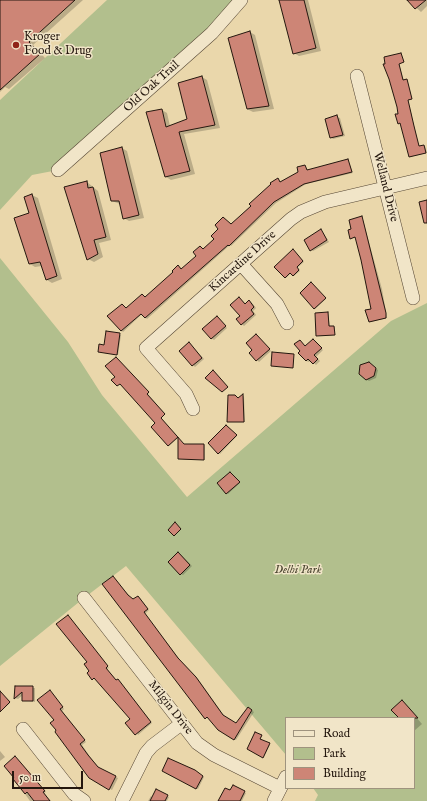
<!DOCTYPE html>
<style>
body{margin:0}
#map{position:relative;width:427px;height:801px;overflow:hidden;background:#ead7ab;font-family:"IM FELL English",serif}
canvas{display:block}
.legend{position:absolute;left:285px;top:717px;width:130px;height:72px;box-sizing:border-box;background:#f1e5c8;border:1px solid #9f937e;margin:0;padding:5px 7px;list-style:none;font-size:12px;color:#24170e}
.legend li{display:flex;align-items:center;gap:8px;height:20px}
.legend b{width:20px;border:1px solid #9f937e}
.scale{position:absolute;left:12px;top:771px;width:71px;height:18px;box-sizing:border-box;border:2px solid #24170e;border-top:0;padding-left:5px;font-size:12px;line-height:14px;white-space:nowrap;color:#24170e;-webkit-text-stroke:3px #f1e5c8;paint-order:stroke}
</style>
<div id="map">
<canvas width="427" height="801"></canvas>
<ul class="legend">
<li><b style="height:5px;background:#f1e5c8"></b>Road</li>
<li><b style="height:11px;background:#b2bf8d"></b>Park</li>
<li><b style="height:11px;background:#cd8576"></b>Building</li>
</ul>
<div class="scale">50 m</div>
</div>
<script>
const context = document.querySelector('canvas').getContext('2d');
context.lineJoin = 'round';
function fillPath(path, color) { context.fillStyle = color; context.fill(path, 'evenodd'); }
const poly = rows => new Path2D(rows.map(r => 'M' + r).join(''));
function stroke(path, color, width, dash) { context.strokeStyle = color; context.lineWidth = width; context.lineCap = dash ? 'butt' : 'round'; context.setLineDash(dash || []); context.stroke(path); }
function write(font, color, halo, rows, align = 'center') {
  context.font = font + ' "IM FELL English",serif'; context.lineWidth = 3; context.setLineDash([]); context.textBaseline = 'middle'; context.strokeStyle = halo; context.fillStyle = color; for (const [text, x, y, turn = 0] of rows) {
    context.save(); context.translate(x, y); context.rotate((+turn || 0) * Math.PI / 180); context.textAlign = isNaN(turn) ? turn : align; if (halo) context.strokeText(text, 0, 0); context.fillText(text, 0, 0); context.restore();
  }
}
fillPath(poly([
 [107,0,241,0,58,170,32,175,0,210,0,100],
 [0,258,68,342,102,395,187,497,391,321,427,303,427,801,315,801,318,795,313,788,414,788,414,718,286,718,286,755,126,566,84,598,0,666]
]), '#b2bf8d');
fillPath(poly([
 [0,0,83,0,33,45,45,58,9,89,5,87,0,92],
 [281,0,308,0,321,51,299,56,294,53],
 [408,0,427,0,427,6,421,12],
 [250,32,255,35,274,109,253,112,247,109],
 [401,54,404,62,399,64,404,81,407,81,412,99,408,100,419,147,425,146,427,153,410,157,401,123,399,123,399,114,390,78],
 [202,77,207,80,220,128,184,134,195,174,171,180,166,177,162,110,167,113,170,126,189,120],
 [337,117,340,118,345,136,333,139,331,137],
 [122,148,127,151,144,218,129,221,124,218,120,204,112,201],
 [348,160,353,173,306,184,276,203,231,246,230,245,147,319,142,314,123,332,108,316,126,309,145,298,180,267,182,270,215,239,224,218,231,225,278,179,281,183,299,172,305,166,308,170],
 [87,182,98,191,111,240,99,243,103,257,94,262,88,259],
 [32,195,38,198,62,279,52,283,47,280,42,266,35,267,30,264,30,213,25,198],
 [362,217,382,289,387,318,371,322,369,322,372,309,356,238,351,238],
 [321,230,329,242,313,251,311,250],
 [294,251,304,262,297,268,300,271,294,276,291,273,286,278],
 [312,284,326,299,315,309,314,309],
 [239,298,246,304,249,302,252,303,256,308,253,311,256,315,244,326,237,319,241,316],
 [328,313,330,327,335,327,335,335,318,336],
 [217,317,227,328,214,340,211,338],
 [107,332,121,335,118,355,100,352,105,346],
 [256,335,271,351,259,362,257,360,254,350],
 [313,340,323,350,316,357,320,361,316,365,311,360,309,362,306,361,299,353,302,351,300,341,306,347],
 [189,343,204,359,195,367,180,351],
 [117,358,149,393,148,394,165,414,161,418,178,438,169,446,157,423,121,384,117,385],
 [371,365,378,370,376,378,369,381,366,379],
 [244,396,245,422,229,422,238,399],
 [227,426,237,436,220,454,209,443],
 [184,445,205,445,205,460,179,459],
 [230,473,240,483,228,494,218,484],
 [179,553,192,566,183,575,181,574],
 [113,577,133,600,138,597,140,598,149,610,145,614,180,660,198,679,225,717,236,724,248,708,254,712,236,740,219,730,209,718,206,718],
 [68,616,109,668,107,669,117,681,119,681,152,723,138,735,131,719,115,698,108,694,96,679,93,679,88,662],
 [16,687,35,688,35,702,23,700,23,695,18,699,15,698],
 [0,692,10,703,0,712],
 [52,693,64,709,62,711,86,742,82,745,91,758,100,769,118,778,112,790,89,778,55,720],
 [403,702,422,724,414,731,414,718,400,718],
 [256,733,262,736,260,740,270,745,264,757,248,749],
 [0,751,5,757,0,761],
 [17,759,46,792,44,793,51,801,30,801,5,766],
 [169,760,204,777,198,789,163,770],
 [234,786,246,793,242,801,218,801,231,791],
 [156,791,169,797,167,801,148,801,151,796,153,798]
]), '#0003');
const building = poly([
 [0,0,75,0,29,42,40,54,0,90,0,0],
 [279,0,304,0,316,48,293,54,279,0],
 [407,0,426,0,415,9,407,0],
 [250,31,269,106,247,109,228,38,250,31],
 [401,53,404,62,399,64,403,80,407,79,412,99,408,100,414,126,419,146,424,145,426,153,409,157,400,123,398,124,395,114,398,114,397,107,389,79,383,64,385,64,384,57,401,53],
 [202,76,215,125,179,132,190,171,165,177,146,112,162,109,166,127,187,119,178,83,202,76],
 [337,115,343,135,330,138,325,119,337,115],
 [122,147,139,215,123,219,119,201,111,201,100,153,122,147],
 [348,159,352,172,304,184,274,202,229,246,228,245,145,318,141,314,121,331,107,316,122,304,126,308,142,294,145,297,173,272,172,271,178,265,181,269,196,256,193,252,200,246,203,249,214,239,211,236,218,229,215,225,223,217,231,224,251,206,249,204,271,184,270,183,278,178,280,182,298,172,297,167,305,165,307,170,348,159],
 [87,181,88,188,93,187,106,237,94,240,98,254,87,260,64,187,87,181],
 [32,194,57,276,46,280,40,262,29,264,14,218,29,213,24,197,32,194],
 [427,200,427,223,424,223,419,202,427,200],
 [362,216,386,313,386,318,369,322,365,310,371,309,361,260,355,237,350,239,348,230,351,229,349,220,362,216],
 [321,229,327,240,310,251,304,240,321,229],
 [293,249,303,261,297,267,299,270,293,276,290,273,285,278,274,267,293,249],
 [311,282,326,298,314,309,300,293,311,282],
 [239,297,245,304,249,300,254,307,251,310,254,314,241,325,236,319,240,316,230,305,239,297],
 [328,312,329,326,334,326,335,335,316,336,315,313,328,312],
 [217,316,226,326,211,339,202,329,217,316],
 [106,331,120,333,117,355,98,352,99,344,104,345,106,331],
 [256,334,270,349,256,361,249,353,252,350,246,343,256,334],
 [313,339,322,348,314,355,318,359,313,364,308,359,306,361,298,353,300,351,294,344,300,340,305,346,313,339],
 [189,342,202,358,192,366,179,351,189,342],
 [272,352,294,354,293,368,271,366,272,352],
 [116,357,149,392,147,394,165,414,161,418,184,444,204,444,204,460,178,459,178,437,168,446,151,427,155,423,120,384,117,386,111,380,115,377,105,366,116,357],
 [369,362,376,368,374,376,366,380,359,374,360,365,369,362],
 [213,370,228,387,222,392,205,378,213,370],
 [243,394,244,422,227,422,228,395,235,395,238,398,243,394],
 [226,425,237,435,218,454,208,443,226,425],
 [230,472,240,482,226,494,217,483,230,472],
 [175,522,181,529,174,536,168,530,175,522],
 [178,552,190,565,180,575,168,562,178,552],
 [113,576,128,595,133,599,138,596,148,609,144,612,178,658,196,677,223,715,236,723,248,707,252,710,234,740,218,730,207,717,205,719,102,584,113,576],
 [68,615,108,666,106,668,116,680,118,679,151,722,135,735,125,723,130,719,94,678,92,680,87,673,89,671,84,664,87,662,56,624,68,615],
 [15,686,33,686,33,701,22,701,22,692,14,699,15,686],
 [50,690,63,707,60,709,85,740,80,744,88,755,98,767,116,776,109,790,89,778,55,732,56,730,50,723,54,720,37,700,50,690],
 [0,691,10,702,0,712,0,691],
 [402,700,418,718,399,718,391,710,402,700],
 [255,732,262,735,260,739,270,743,263,758,247,749,255,732],
 [15,756,45,791,43,792,50,801,34,801,27,792,25,794,13,779,14,778,4,766,15,756],
 [168,758,195,770,203,776,196,789,162,771,168,758],
 [233,785,245,791,240,801,218,801,225,788,230,790,233,785],
 [156,789,168,795,165,801,150,801,156,789]
]);
fillPath(building, '#cd8576');
stroke(building, '#24170e', 1);
const minor = poly([
 [357,76,413,298],
 [58,170,212,33,241,0],
 [241,264,277,304,287,323],
 [193,409,186,394,146,348,291,219,301,212,325,202,427,178],
 [84,598,197,743,214,755,280,788],
 [23,729,74,794,84,801],
 [122,801,146,753,152,746,181,724],
 [274,801,286,777]
]);
stroke(minor, '#564735', 14);
stroke(minor, '#f1e5c8', 13);
for (const [x, y, r, color] of [
 [16,45,4,"#8f2418"]
]) { const dot = new Path2D(); dot.arc(x, y, r, 0, 2 * Math.PI); context.fillStyle = color; context.fill(dot); stroke(dot, '#f1e5c8', 1.5); }
write('12px', '#24170e', '#f1e5c8', [
 ["Kroger",24,38],
 ["Food & Drug",24,52]
], 'left');
write('12px', '#24170e', '#f1e5c8', [
 ["Old Oak Trail",152,87,-42],
 ["Welland Drive",385,187,76],
 ["Kincardine Drive",243,262,-42],
 ["Milgin Drive",170,708,52]
]);
write('italic 12px', '#4f4934', '#f1e5c8', [
 ["Delhi Park",298,571]
]);
</script>
